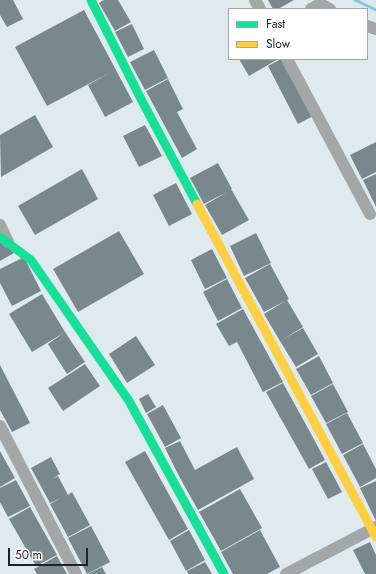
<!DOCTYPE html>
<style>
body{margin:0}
#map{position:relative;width:376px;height:574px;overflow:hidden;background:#deeaed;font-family:Jost,sans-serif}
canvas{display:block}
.legend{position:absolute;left:228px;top:8px;width:140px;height:52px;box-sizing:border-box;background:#fff;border:1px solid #a4a7a8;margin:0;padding:5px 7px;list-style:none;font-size:12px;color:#1c2326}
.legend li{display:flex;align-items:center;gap:8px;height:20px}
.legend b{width:20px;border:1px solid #a4a7a8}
.scale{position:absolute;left:8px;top:548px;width:80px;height:18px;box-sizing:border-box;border:2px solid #1c2326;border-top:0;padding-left:5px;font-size:12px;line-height:14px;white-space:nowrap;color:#1c2326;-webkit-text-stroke:3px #fff;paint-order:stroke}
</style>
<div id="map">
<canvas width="376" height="574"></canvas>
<ul class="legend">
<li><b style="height:5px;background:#16e098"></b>Fast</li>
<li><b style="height:5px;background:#ffcf43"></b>Slow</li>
</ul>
<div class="scale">50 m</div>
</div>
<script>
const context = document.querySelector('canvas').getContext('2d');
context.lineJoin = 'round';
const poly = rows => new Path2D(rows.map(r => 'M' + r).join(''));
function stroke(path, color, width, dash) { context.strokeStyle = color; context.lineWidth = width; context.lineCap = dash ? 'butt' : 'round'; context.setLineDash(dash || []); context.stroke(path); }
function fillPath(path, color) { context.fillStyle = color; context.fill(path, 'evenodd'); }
stroke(poly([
 [355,0,376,10]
]), '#83cadd', 3);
fillPath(poly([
 [0,0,13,0,23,19,7,27,0,15],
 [104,0,118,0,131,22,115,31,99,3],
 [268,0,294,0,278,9,273,9],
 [84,10,133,102,105,117,88,85,111,72,47,106,15,47],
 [132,24,144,49,128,57,115,32],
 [154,50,168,78,145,90,130,62],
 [239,59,278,59,249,76],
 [281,59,283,59,313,116,298,124,268,66],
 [168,79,183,109,177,112,197,149,182,158,146,91],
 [35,115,53,147,1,177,0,135],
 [145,125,162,156,139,167,123,136],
 [376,142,376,172,362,179,350,155],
 [218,163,232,189,231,189,249,220,222,235,205,205,227,192,204,204,190,178],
 [82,169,98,199,35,235,18,206],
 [376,174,376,207,363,180],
 [176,183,192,214,169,226,153,195],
 [119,231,144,274,78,312,53,269],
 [256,233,271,263,244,276,230,246],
 [0,239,14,253,0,261],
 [212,249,227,278,205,289,191,260],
 [24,257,41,291,12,306,0,283,0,269],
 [270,264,289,299,264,312,245,278],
 [227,279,242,308,218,321,203,292],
 [42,294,65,332,32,352,9,314],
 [287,300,303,327,280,341,264,314],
 [243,309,283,382,263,392,237,342,229,346,216,324],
 [303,328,318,354,296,367,280,341],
 [65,332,85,362,67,374,48,344],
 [136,336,155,365,127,383,109,354],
 [319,356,333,383,311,395,296,369],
 [85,364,100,386,63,411,48,388],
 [0,365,30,423,12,432,0,410],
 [283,383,310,432,298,438,310,432,325,460,309,469,266,392],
 [333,384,348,412,326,423,311,396],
 [148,394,156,407,146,413,139,399],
 [163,405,181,438,165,447,147,414],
 [347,413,363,443,342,454,326,424],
 [180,441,195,470,237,447,254,479,198,510,180,478,186,475,180,478,165,448],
 [363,444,376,469,376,478,360,487,343,455],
 [0,451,15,478,0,487],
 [145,451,188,529,169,540,125,462],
 [51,457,60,474,52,479,58,476,68,495,72,492,90,525,68,537,50,504,61,498,50,503,31,468],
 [326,462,342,492,328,499,312,469],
 [16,480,30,506,8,517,0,502,0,488],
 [376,481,376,521,360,488],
 [240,489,262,528,221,551,199,512],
 [30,507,57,555,36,566,9,519],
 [91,526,110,562,87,574,68,538],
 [189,530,205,560,186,571,170,541],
 [260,530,280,567,267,574,233,574,221,552],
 [370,542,376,555,376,574,365,574,353,550],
 [57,556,67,574,37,574,34,569],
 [205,562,212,574,188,574,187,571],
 [102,567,106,574,88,574]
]), '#78888c');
stroke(poly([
 [255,0,260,9],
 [311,9,320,4,330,9],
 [367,26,376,29],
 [287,59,370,214],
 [0,225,8,242],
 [0,426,76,574],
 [286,574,376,527]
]), '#a2a7a7', 12);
stroke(poly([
 [91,0,142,101,197,204],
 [0,237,31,260,129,401,224,574]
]), '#16e098', 9);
stroke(poly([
 [197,204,376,537]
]), '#ffcf43', 9);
</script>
